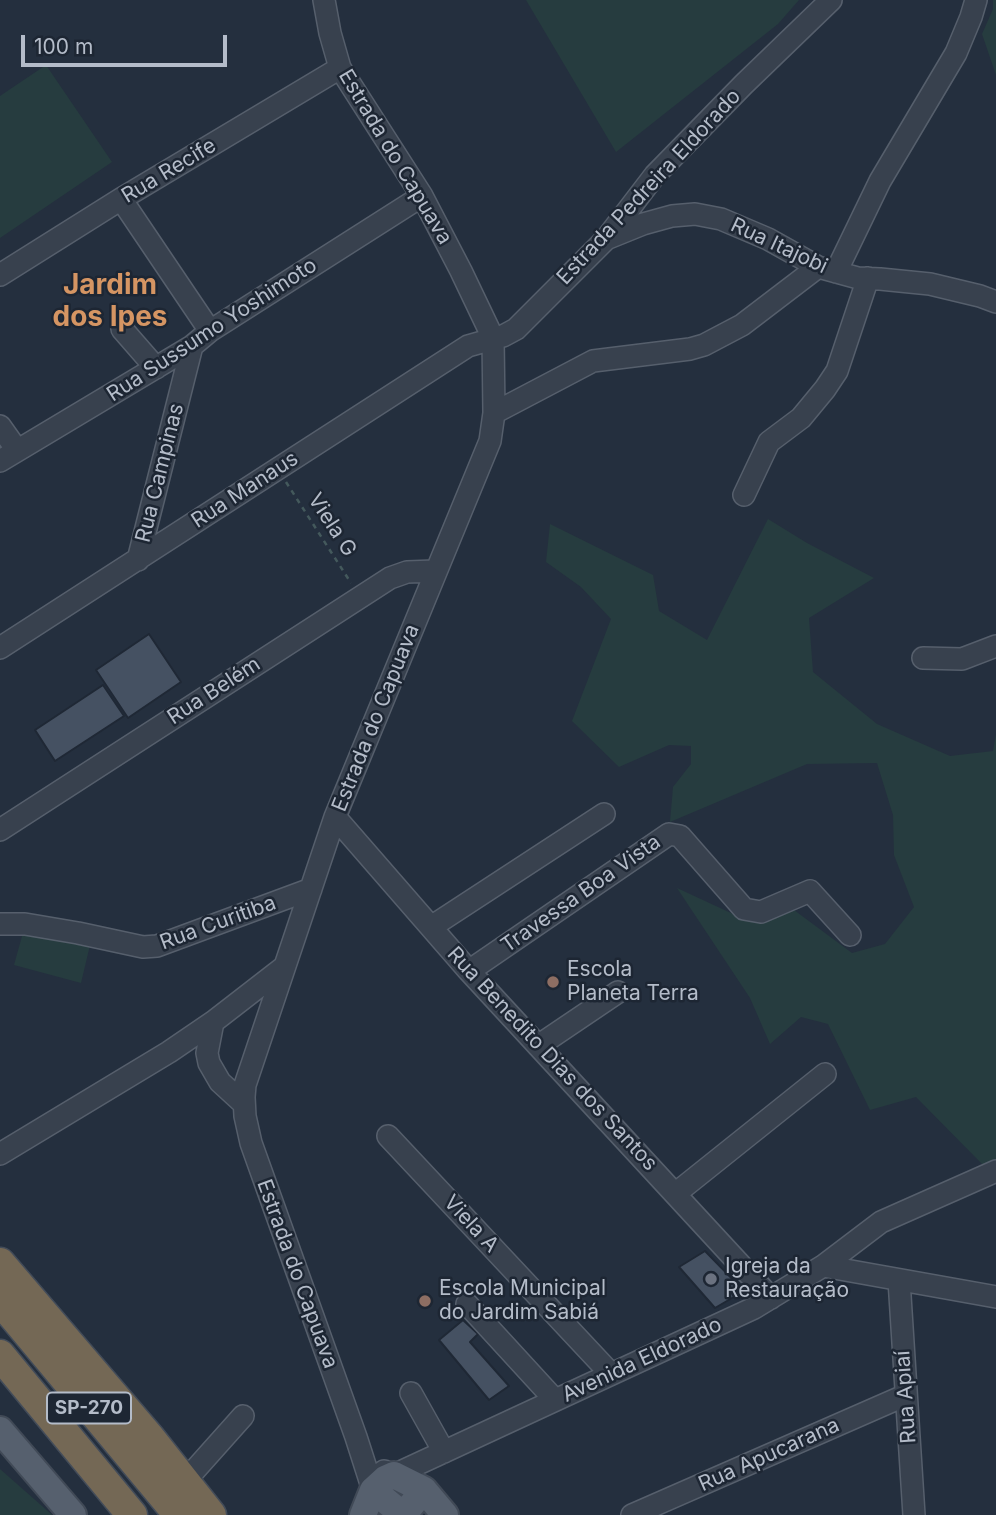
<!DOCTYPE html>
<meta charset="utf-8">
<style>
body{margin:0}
#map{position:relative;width:996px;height:1515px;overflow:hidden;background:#242f3e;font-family:Inter,sans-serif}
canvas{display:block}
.scale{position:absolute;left:21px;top:35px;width:206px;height:32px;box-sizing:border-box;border:4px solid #b4bcc9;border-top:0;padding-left:9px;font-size:21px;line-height:24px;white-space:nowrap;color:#b4bcc9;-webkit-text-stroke:5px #1d2633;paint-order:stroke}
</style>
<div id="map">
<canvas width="996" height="1515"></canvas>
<div class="scale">100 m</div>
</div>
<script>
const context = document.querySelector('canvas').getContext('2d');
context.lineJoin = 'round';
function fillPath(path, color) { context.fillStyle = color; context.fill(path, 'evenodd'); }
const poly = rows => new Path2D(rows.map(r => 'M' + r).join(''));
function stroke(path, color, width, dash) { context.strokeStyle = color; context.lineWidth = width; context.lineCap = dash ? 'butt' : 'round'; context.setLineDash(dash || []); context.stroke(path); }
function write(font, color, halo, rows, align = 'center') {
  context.font = font + ' Inter,sans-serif'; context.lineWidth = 5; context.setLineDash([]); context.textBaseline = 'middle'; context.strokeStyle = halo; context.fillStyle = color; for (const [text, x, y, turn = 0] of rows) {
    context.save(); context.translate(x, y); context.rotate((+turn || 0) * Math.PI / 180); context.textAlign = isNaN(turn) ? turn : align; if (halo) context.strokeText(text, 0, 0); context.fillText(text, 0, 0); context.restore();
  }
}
fillPath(poly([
 [526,0,799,0,778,24,616,152],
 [993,0,996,0,996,75,982,34,993,9],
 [46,65,112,162,0,238,0,96],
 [768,519,807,543,874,578,809,618,813,672,877,724,950,756,993,751,996,734,996,1159,983,1165,916,1097,870,1110,828,1024,801,1017,770,1044,750,998,677,888,746,920,794,910,852,953,885,944,914,907,894,855,893,815,877,763,807,764,670,822,673,787,691,764,691,746,669,745,619,767,572,721,611,619,581,587,546,562,550,524,653,575,659,611,707,640],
 [24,929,91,941,81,983,14,965],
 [0,1469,50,1513,52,1515,0,1515]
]), '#263c3f');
const building = poly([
 [149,634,181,682,128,718,96,670,149,634],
 [103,685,124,716,55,761,35,730,103,685],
 [705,1251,744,1291,715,1308,679,1267,705,1251],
 [463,1320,478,1334,470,1342,509,1386,489,1400,439,1340,463,1320]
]);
fillPath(building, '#455162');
stroke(building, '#1f2835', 2);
const minor = poly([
 [324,0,330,33,340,68,422,196,461,271,493,338,494,413,490,441,335,817,245,1085,244,1097,245,1116,251,1143,356,1437,373,1490],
 [121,199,210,331],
 [606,239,643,224,672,216,695,214,721,219,768,239,818,267,858,278,880,279,930,284,980,296,996,302],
 [836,272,880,181,956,53,971,17,976,0],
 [0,275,121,199,340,68],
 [122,329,156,368],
 [494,413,593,361,690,349,704,345,742,325,818,267],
 [0,426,17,450],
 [0,461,192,346,210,331,422,196],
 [744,495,769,442,801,418,825,389,837,371,868,278],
 [138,560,192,346],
 [0,648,468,346,503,336,516,329,606,239,655,175,744,84,831,0],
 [923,658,962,659,996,646],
 [335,817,469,971,771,1298],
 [0,830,390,578,407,572,435,571],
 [0,924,25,924,78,933,143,947,157,946,311,889],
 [431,927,604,814],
 [469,971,669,834,680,836,744,909,761,912,810,891,850,935],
 [213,1022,207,1053,209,1063,220,1082,244,1104],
 [538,1046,618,992],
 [388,1136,611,1374],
 [0,1154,169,1052,213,1022,284,967],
 [675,1194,825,1074],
 [823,1266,996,1297],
 [899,1280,914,1515],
 [467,1304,555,1400],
 [411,1393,444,1452],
 [384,1471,394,1475,754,1308,823,1266,881,1222,996,1171],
 [185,1481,243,1416],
 [632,1515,906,1395]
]);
const major = poly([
 [0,1430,73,1515],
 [373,1490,403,1515,424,1490],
 [363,1515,373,1490,385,1479,394,1475,424,1490,445,1515]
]);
const highway = poly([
 [0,1263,150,1438,211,1515],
 [0,1300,179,1515],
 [0,1355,132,1515]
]);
stroke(minor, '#565f6c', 24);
stroke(major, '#414a57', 30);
stroke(highway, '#434c59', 33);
stroke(poly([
 [286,482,351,583]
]), '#44595c', 2.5, [5, 5]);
stroke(minor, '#38414e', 21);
stroke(major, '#56606e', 26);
stroke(highway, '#746855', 30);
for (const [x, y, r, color] of [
 [553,982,7,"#8d6e63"],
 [711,1279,7,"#6b7280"],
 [425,1301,7,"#8d6e63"]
]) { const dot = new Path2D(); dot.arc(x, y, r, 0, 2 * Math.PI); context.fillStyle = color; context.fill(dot); stroke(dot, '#1d2633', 2.5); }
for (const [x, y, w] of [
 [89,1408,84]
]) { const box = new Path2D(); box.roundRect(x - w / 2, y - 15.5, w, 31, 5); context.fillStyle = '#1d2633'; context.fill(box); stroke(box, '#b4bcc9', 2); }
write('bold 19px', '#b4bcc9', null, [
 ["SP-270",89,1408]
]);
write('21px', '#b4bcc9', '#1d2633', [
 ["Estrada do Capuava",395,157,59],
 ["Rua Recife",169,171,-31],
 ["Estrada Pedreira Eldorado",649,187,-47],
 ["Rua Itajobi",779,246,25],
 ["Rua Sussumo Yoshimoto",212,330,-33],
 ["Rua Campinas",160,473,-76],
 ["Rua Manaus",245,490,-33],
 ["Viela G",332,525,57],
 ["Rua Belém",214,691,-33],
 ["Estrada do Capuava",376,718,-68],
 ["Travessa Boa Vista",581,894,-35],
 ["Rua Curitiba",218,923,-20],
 ["Rua Benedito Dias dos Santos",552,1059,47],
 ["Viela A",471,1224,47],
 ["Estrada do Capuava",297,1274,70],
 ["Avenida Eldorado",642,1360,-25],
 ["Rua Apiaí",906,1397,-94],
 ["Rua Apucarana",769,1455,-24]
]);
write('21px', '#b4bcc9', '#1d2633', [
 ["Escola",567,970],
 ["Planeta Terra",567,994],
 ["Igreja da",725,1267],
 ["Restauração",725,1291],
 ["Escola Municipal",439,1289],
 ["do Jardim Sabiá",439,1313]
], 'left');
write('bold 28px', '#d59563', '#1d2633', [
 ["Jardim",110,286],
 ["dos Ipes",110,318]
]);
</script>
